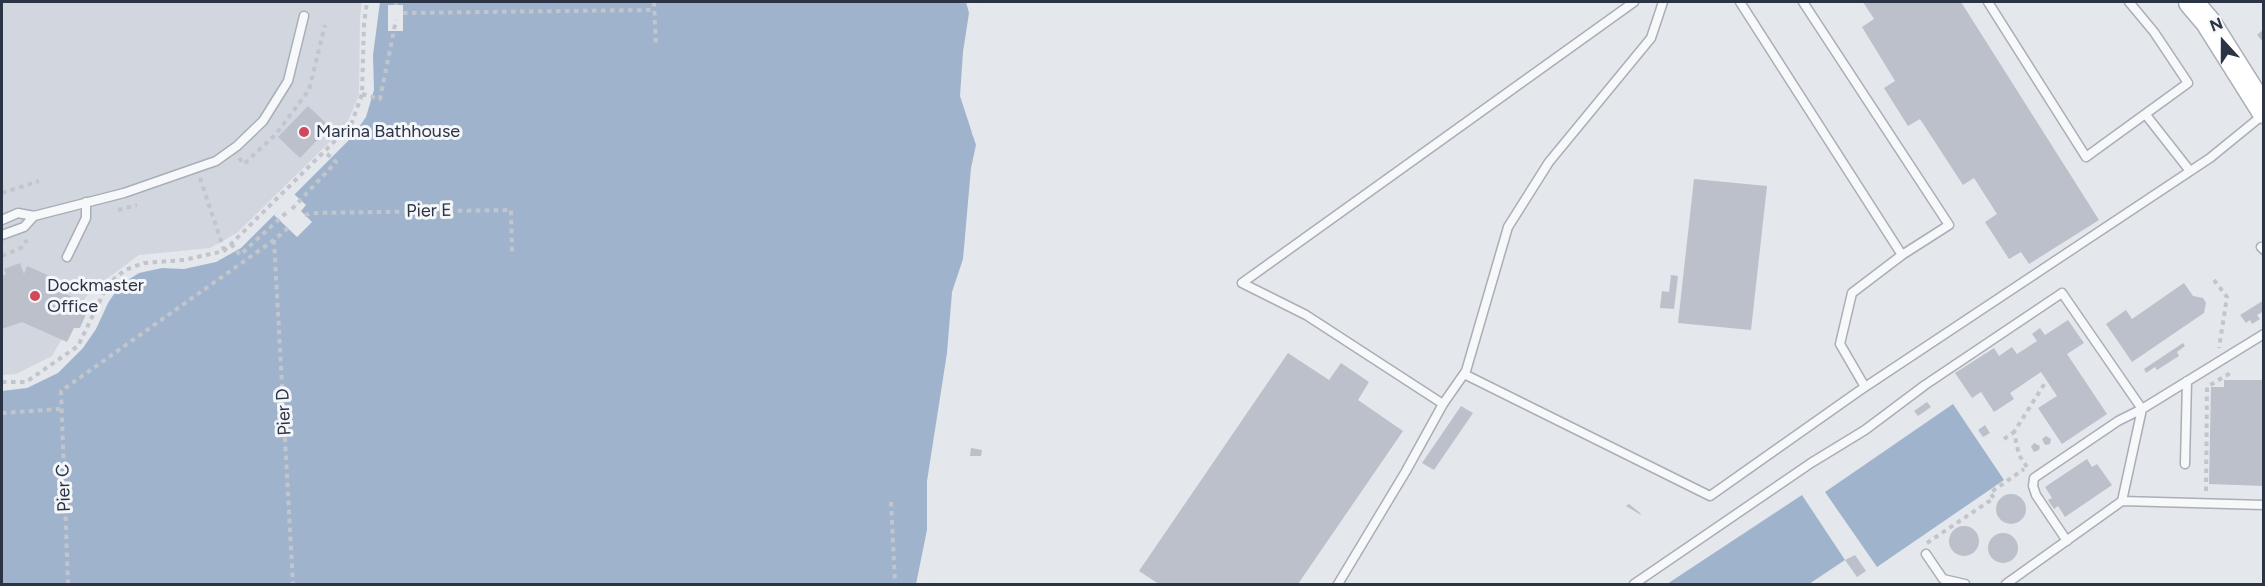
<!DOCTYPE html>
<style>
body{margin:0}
#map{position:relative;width:2265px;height:586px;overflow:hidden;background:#e4e7ec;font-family:Figtree,sans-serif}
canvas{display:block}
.frame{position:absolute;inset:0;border:3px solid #2b3445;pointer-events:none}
.north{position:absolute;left:2193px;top:12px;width:60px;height:60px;-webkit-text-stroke:4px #f4f6f9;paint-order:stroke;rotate:339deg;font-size:16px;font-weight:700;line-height:24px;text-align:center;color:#2b3445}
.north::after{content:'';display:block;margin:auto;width:21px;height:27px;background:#2b3445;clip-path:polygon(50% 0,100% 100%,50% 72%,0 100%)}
</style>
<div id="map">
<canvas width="2265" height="586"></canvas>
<div class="frame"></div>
<div class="north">N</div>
</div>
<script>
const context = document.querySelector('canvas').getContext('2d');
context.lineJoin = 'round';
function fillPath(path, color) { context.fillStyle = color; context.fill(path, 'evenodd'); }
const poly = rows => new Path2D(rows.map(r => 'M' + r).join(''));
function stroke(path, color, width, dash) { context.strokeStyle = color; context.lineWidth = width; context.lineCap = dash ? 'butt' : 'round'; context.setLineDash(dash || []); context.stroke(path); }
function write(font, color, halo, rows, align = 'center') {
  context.font = font + ' Figtree,sans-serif'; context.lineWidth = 6; context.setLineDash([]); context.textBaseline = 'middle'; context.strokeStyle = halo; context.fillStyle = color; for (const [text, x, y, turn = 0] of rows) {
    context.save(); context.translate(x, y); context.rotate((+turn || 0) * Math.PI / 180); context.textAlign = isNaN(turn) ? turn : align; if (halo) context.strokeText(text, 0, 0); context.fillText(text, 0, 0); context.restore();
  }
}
fillPath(poly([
 [2,2,362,2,360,17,359,95,346,126,237,233,210,248,139,255,89,292,52,356,16,374,2,375]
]), '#d2d6de');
fillPath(poly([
 [380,2,974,2,968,86,972,134,980,147,932,584,2,584,2,391,27,388,58,373,83,348,96,329,108,303,120,285,139,273,162,268,184,269,216,262,241,248,352,137,366,117,374,90,373,55],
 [1953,404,2004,480,1877,567,1825,492],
 [1802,495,1845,560,1809,584,1667,584]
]), '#9fb4cc');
fillPath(poly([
 [966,2,977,2,979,34,971,87,975,133,983,147,968,319,935,584,916,584,927,530,927,481,947,353,952,292,963,259,971,168,976,145,960,96,963,52,969,13],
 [388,5,403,5,403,31,388,31],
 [294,194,306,205,301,211,312,222,297,237,274,215]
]), '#e4e7ec');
fillPath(poly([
 [1863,2,1961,2,2099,220,2029,264,2021,252,2009,259,1985,222,1997,214,1974,178,1963,185,1920,119,1908,126,1884,88,1895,81,1862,27,1874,19],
 [2264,29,2264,43,2257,35],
 [308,106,330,127,300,158,278,137],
 [1694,179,1767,186,1751,330,1678,323],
 [20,263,24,274,27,266,52,277,48,286,90,305,80,328,74,328,67,342,22,322,2,329,2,276,6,274,4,269],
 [1671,275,1678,276,1674,309,1660,308,1662,291,1669,292],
 [2184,283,2193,296,2203,298,2206,303,2204,313,2132,362,2106,324,2126,310,2132,319],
 [2264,300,2264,311,2257,315,2260,319,2252,324,2250,320,2246,323,2240,315],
 [2068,320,2084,343,2067,354,2107,414,2062,444,2038,408,2057,396,2041,372,2010,393,2014,399,1994,412,1981,392,1972,398,1955,373,1994,348,1999,356,2012,347,2017,354,2037,341,2032,334,2040,328,2045,335],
 [2183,343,2185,346,2177,352,2179,356,2157,370,2155,367,2146,373,2144,369],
 [1288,353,1329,380,1341,363,1369,382,1358,400,1403,431,1298,584,1159,584,1139,571],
 [2224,380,2264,380,2264,486,2209,484,2211,387,2224,387],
 [1927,402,1931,407,1918,416,1914,411],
 [1461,406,1473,413,1434,470,1422,463],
 [1985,425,1990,433,1983,437,1978,430],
 [2046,436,2051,439,2050,444,2045,445,2042,439],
 [2034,443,2040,446,2039,450,2034,452,2031,447],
 [971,448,982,450,981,456,970,456],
 [2087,459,2092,467,2097,464,2112,485,2065,517,2058,506,2054,509,2048,500,2052,498,2045,487],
 '1996 509a15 15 0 1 1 30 0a15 15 0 1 1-30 0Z',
 [1629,504,1640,513,1641,515,1626,506],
 '1949 541a15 15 0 1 1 30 0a15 15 0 1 1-30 0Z',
 '1988 548a15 15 0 1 1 30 0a15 15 0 1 1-30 0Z',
 [1855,555,1866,571,1857,577,1845,560]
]), '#bbc0ca');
const lane = poly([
 [1634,2,1242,283,1306,315,1443,404,1466,371,1508,227,1549,162,1651,38,1663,2],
 [1740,2,1902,255,1949,225,1803,2],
 [1988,2,2086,157,2188,83,2154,32,2129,2],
 [2146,115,2190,171],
 [2,220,18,213,34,216,124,193,216,161,237,146,263,121,288,81,304,16],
 [2,235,24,227,34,216],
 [2261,247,2264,250],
 [67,257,86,218,86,202],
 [1464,374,1710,496,1859,391,2210,158,2264,114],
 [1865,387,1840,344,1852,293,1902,255],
 [2185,464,2187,381],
 [2122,501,2264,505],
 [2067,541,2036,495,2033,486,2034,478,2118,421,2142,409,2264,334],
 [1926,554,1943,579,1965,584],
 [1338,584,1406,471,1443,404],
 [1634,584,1811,463,1865,430,1925,385,2062,293,2142,409,2122,501,2006,584]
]);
const secondary = poly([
 [2191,2,2208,22,2264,111]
]);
stroke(lane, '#a9aeb7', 11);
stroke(secondary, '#a9aeb7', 27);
stroke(poly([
 [654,2,656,47],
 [396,5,396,2],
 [403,13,654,10],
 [362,94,380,99,396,20],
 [239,158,244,164,276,134,309,90,325,25],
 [200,178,224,250],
 [2,193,39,181],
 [292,209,336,162,324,151],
 [118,210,137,205],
 [305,215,313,213,511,210,512,253],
 [274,240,293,584],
 [231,244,240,255,287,212],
 [2,256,21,248,27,240],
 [2214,280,2227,297,2219,348],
 [2,382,26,382,78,346,108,284,125,270,144,263,184,260,224,251,351,125,362,94,364,23,367,2],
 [2,413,60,409],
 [2004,439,2014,432],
 [2027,467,2019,455,2014,432,2045,383],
 [2206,491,2207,387,2232,372],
 [891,502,895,584],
 [1927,543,1994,498,1990,493,2024,469],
 [68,584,61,391,274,240,288,228]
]), '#c2c5cb', 4, [4.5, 4.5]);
stroke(lane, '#f7f8fa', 8);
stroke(secondary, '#fff', 24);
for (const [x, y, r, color] of [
 [304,132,6,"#d1495b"],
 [35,296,6,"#d1495b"]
]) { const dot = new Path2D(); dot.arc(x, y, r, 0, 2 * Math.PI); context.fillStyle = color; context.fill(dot); stroke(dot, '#f4f6f9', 2); }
write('18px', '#2b3445', '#f4f6f9', [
 ["Marina Bathhouse",316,132],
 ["Dockmaster",47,286],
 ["Office",47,307]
], 'left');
write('18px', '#2b3445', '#f4f6f9', [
 ["Pier E",429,211,-1],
 ["Pier D",284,412,-93],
 ["Pier C",64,488,-92]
]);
</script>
